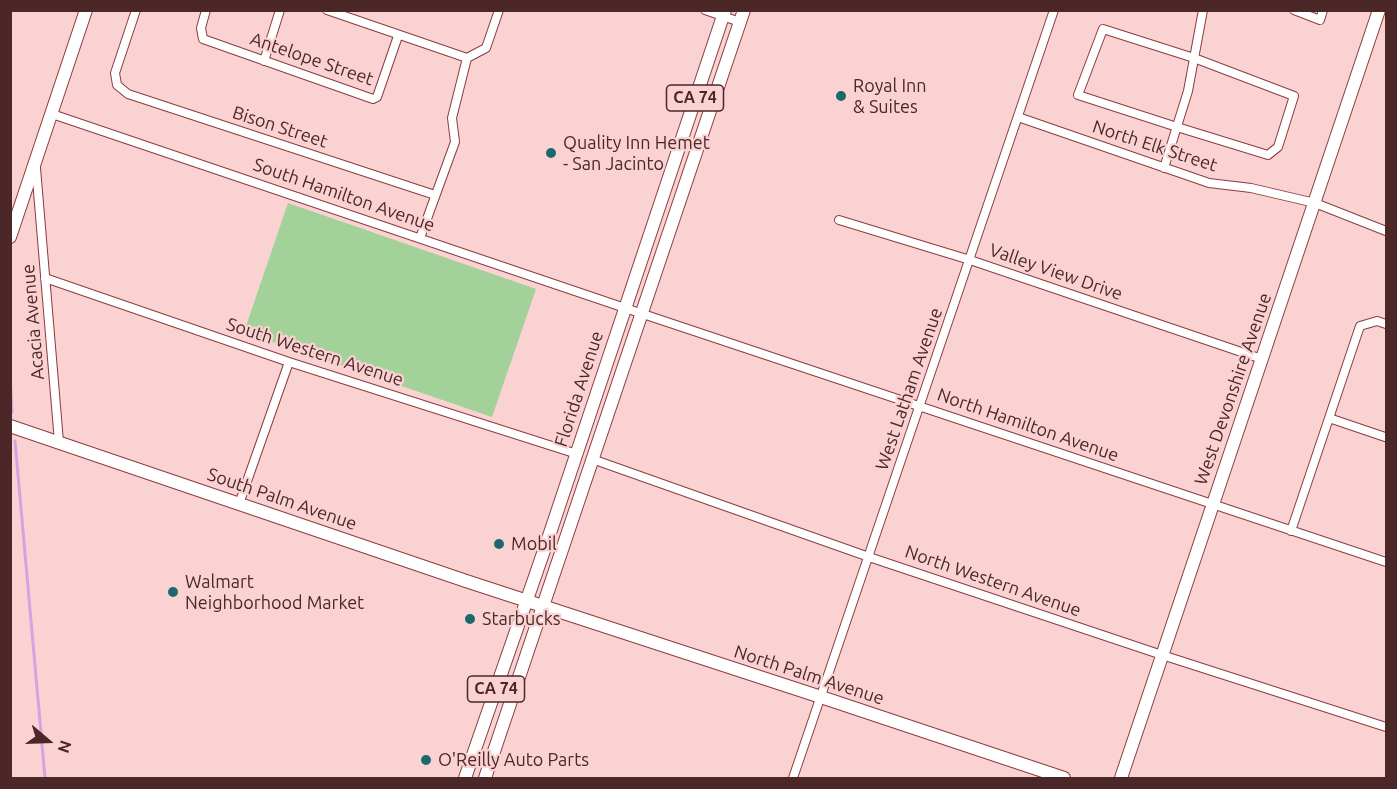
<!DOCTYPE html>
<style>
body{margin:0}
#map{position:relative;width:1397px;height:789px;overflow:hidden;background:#f9d2d1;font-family:Ubuntu,sans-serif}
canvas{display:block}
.frame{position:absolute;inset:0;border:12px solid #4c2728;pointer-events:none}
.north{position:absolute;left:18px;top:711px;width:60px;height:60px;-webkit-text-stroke:4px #f9d2d1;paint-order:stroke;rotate:109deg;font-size:16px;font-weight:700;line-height:24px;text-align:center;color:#4c2728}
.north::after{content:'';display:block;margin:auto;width:21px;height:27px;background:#4c2728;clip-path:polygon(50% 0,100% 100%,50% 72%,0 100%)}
</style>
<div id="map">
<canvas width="1397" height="789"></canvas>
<div class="frame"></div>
<div class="north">N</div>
</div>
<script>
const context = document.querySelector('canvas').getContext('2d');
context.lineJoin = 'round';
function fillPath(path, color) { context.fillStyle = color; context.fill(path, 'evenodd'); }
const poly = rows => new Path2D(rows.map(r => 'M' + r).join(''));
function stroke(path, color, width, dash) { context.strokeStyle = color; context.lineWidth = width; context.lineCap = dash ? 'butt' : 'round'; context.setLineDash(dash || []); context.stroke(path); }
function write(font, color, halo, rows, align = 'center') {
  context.font = font + ' Ubuntu,sans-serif'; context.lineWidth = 4.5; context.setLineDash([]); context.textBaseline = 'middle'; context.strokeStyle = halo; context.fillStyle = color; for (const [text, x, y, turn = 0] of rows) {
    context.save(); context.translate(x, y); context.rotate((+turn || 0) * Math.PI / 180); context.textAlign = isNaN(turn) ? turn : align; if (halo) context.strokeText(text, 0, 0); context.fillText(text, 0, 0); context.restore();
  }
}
fillPath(poly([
 [288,203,536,289,492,417,244,332]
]), '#a2d199');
stroke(poly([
 [10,375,12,412],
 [15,441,45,778]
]), '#d7a2e2', 3);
const street = poly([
 [136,10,115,73,117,85,128,94,435,195],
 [206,10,201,28,203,39,373,99,377,97,398,36],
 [327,10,467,58],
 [705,10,740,22],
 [1294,10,1320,20,1323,10],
 [1103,29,1194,58,1294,96,1278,147,1268,155,1177,127,1078,95,1103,29],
 [264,61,280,10],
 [52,114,625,308,1386,562],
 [1018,117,1209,183,1251,188,1315,203,1386,231],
 [36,168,59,442],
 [1164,168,1188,91,1203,10],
 [839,220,970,260,1262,359],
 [420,238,455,142,452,118,467,58,486,48,499,10],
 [45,278,289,362,577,454],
 [1329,418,1385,437],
 [592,459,869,557,1162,655,1386,727],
 [239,504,289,362],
 [1291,531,1360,326,1377,321,1386,324],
 [793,778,1054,10]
]);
const secondary = poly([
 [10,237,86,10],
 [10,426,466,581,821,697,1064,778],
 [1121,778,1379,10]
]);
const primary = poly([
 [465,778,548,539,725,10],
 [485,778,744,10]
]);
stroke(street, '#8c3c3f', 10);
stroke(secondary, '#8c3c3f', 14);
stroke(primary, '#8c3c3f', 14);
stroke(street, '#fff', 8);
stroke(secondary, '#fff', 12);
stroke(primary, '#fff', 12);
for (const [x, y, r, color] of [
 [841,96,6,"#1c696d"],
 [551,153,6,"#1c696d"],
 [499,544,6,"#1c696d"],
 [173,592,6,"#1c696d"],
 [470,619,6,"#1c696d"],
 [426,760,6,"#1c696d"]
]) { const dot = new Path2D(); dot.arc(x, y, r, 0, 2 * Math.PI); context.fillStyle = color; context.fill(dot); stroke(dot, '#f9d2d1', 2); }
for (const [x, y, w] of [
 [695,98,57],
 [496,689,57]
]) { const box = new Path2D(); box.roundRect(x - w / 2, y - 13, w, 26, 4.5); context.fillStyle = '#f9d2d1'; context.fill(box); stroke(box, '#4c2728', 1.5); }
write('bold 16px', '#4c2728', null, [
 ["CA 74",695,98],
 ["CA 74",496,689]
]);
write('18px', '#4c2728', '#f9d2d1', [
 ["Antelope Street",312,59,19],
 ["Bison Street",280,127,18],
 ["North Elk Street",1155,146,18],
 ["South Hamilton Avenue",344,195,19],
 ["Valley View Drive",1056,272,19],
 ["Acacia Avenue",33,322,-95],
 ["South Western Avenue",315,352,18],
 ["Florida Avenue",579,389,-72],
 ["West Latham Avenue",909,389,-71],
 ["West Devonshire Avenue",1233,389,-71],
 ["North Hamilton Avenue",1028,425,19],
 ["South Palm Avenue",282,499,19],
 ["North Western Avenue",993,581,19],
 ["North Palm Avenue",809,675,18]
]);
write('18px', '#4c2728', '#f9d2d1', [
 ["Royal Inn",853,86],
 ["& Suites",853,107],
 ["Quality Inn Hemet",563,143],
 ["- San Jacinto",563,164],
 ["Mobil",511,544],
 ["Walmart",185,582],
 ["Neighborhood Market",185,603],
 ["Starbucks",482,619],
 ["O'Reilly Auto Parts",438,760]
], 'left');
</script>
